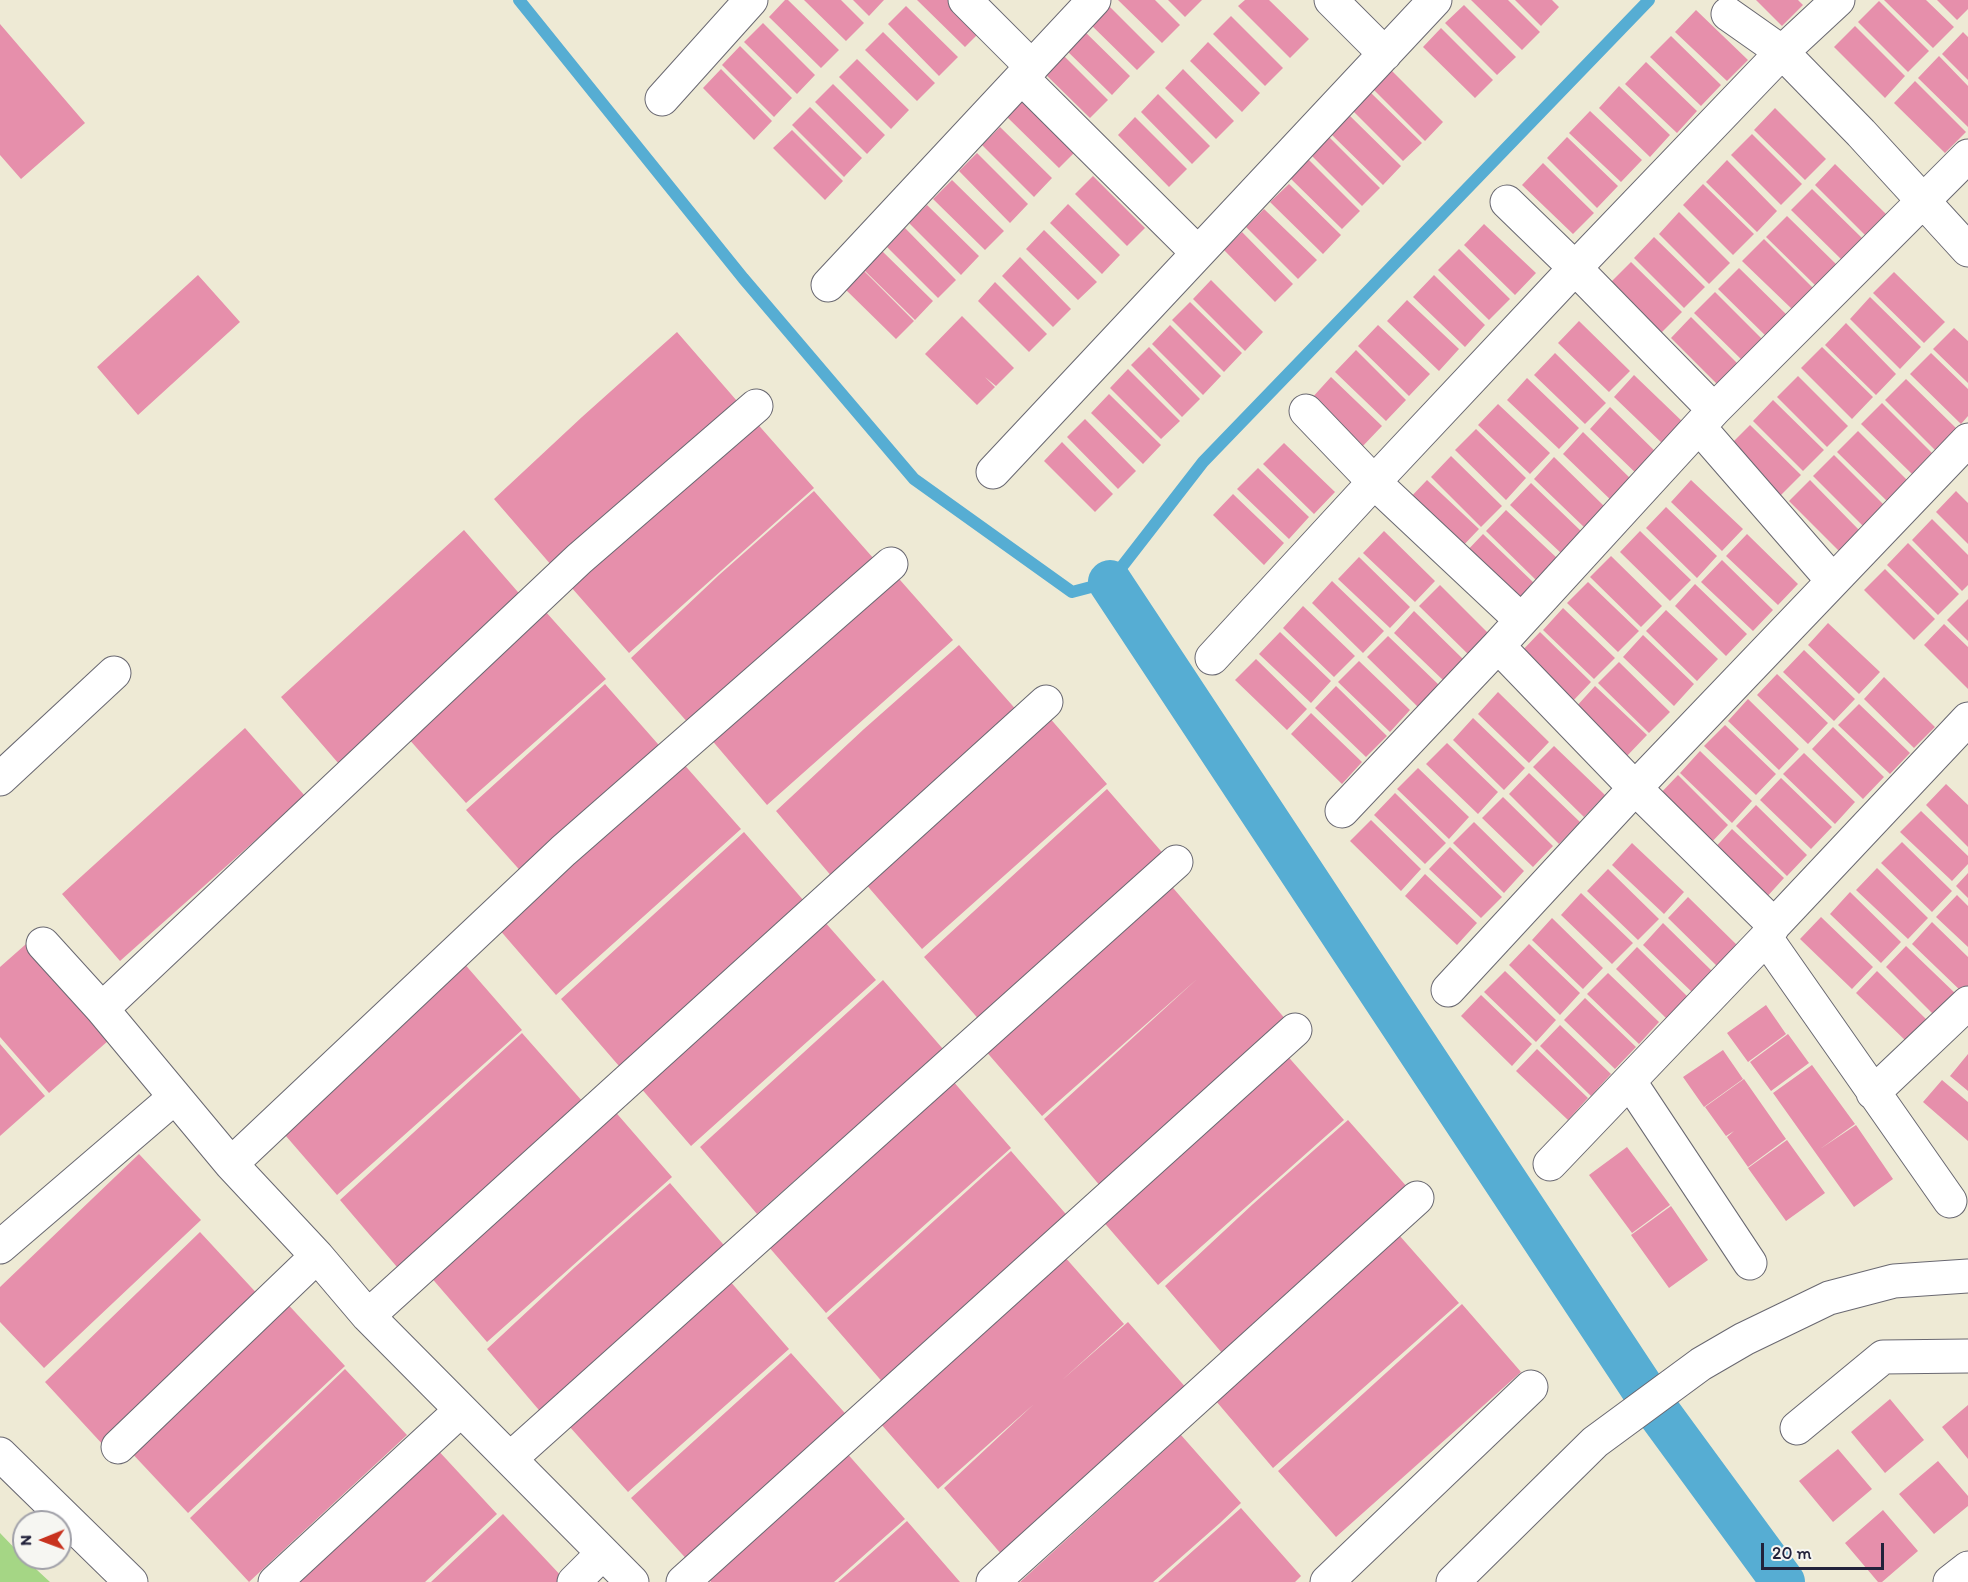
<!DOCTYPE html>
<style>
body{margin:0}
#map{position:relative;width:1968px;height:1582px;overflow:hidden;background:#eeead5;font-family:Itim,sans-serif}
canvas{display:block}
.north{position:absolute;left:12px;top:1510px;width:60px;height:60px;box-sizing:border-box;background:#f6f6f2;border:2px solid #a1a1a9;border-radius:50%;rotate:269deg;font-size:16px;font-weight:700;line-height:24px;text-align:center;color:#22223b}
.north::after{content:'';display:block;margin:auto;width:21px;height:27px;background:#c8321e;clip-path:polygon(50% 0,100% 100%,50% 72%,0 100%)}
.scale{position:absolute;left:1761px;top:1543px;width:123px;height:27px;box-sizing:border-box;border:3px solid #22223b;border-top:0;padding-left:8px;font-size:18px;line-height:21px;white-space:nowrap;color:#22223b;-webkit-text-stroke:4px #f6f6f2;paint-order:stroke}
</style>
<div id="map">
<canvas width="1968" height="1582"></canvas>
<div class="north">N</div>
<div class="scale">20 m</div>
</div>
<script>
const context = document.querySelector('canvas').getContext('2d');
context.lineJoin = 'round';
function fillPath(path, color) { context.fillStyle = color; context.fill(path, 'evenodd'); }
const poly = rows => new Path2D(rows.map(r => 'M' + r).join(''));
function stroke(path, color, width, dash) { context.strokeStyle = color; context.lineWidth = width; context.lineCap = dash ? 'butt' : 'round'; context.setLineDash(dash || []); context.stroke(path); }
fillPath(poly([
 [0,1533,24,1558,50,1582,0,1582]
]), '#a5d685');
stroke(poly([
 [519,0,743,278,914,479,1072,592,1110,582,1203,462,1649,0]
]), '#56add3', 12);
stroke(poly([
 [1110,582,1654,1406,1783,1582]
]), '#56add3', 44);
fillPath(poly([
 [785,0,788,0,839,50,821,68,769,17],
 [804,0,841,0,864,23,846,41],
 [853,0,884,0,869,16],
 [917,0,954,0,983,29,965,47],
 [1103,0,1155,52,1137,70,1085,19],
 [1118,0,1155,0,1180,25,1162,43],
 [1168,0,1202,0,1185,17],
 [1245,0,1269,0,1309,39,1290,58,1238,6],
 [1471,0,1508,0,1540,32,1522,50],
 [1515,0,1552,0,1559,7,1541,26],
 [1756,0,1798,0,1803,5,1782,26],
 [1884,0,1926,0,1954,27,1933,48],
 [1937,0,1968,0,1968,9,1957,20],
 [1879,1,1929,51,1908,72,1858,22],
 [1464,5,1516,57,1497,75,1445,23],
 [906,6,958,57,939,76,888,24],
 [1696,10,1748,60,1727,81,1675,32],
 [1231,16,1283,68,1265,86,1213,34],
 [763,23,815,75,797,94,744,42],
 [0,24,85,123,21,179,0,155],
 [1078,25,1130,76,1112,95,1060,44],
 [1855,26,1905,76,1885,98,1834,47],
 [1441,28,1493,80,1475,98,1423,47],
 [883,32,935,83,917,101,865,50],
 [1963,32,1968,37,1968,80,1942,54],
 [1671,36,1721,85,1701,106,1650,57],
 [1208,42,1260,93,1242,112,1190,61],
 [740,46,792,98,774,117,722,65],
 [1056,48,1108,100,1090,118,1038,67],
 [1939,56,1968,86,1968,127,1918,78],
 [857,59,909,110,891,129,839,77],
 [1646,62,1697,111,1677,133,1625,84],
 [721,69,772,121,754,140,703,88],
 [1183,69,1234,121,1216,139,1165,88],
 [1391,70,1443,122,1425,141,1373,89],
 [1915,81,1966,132,1945,153,1894,103],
 [833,84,885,135,867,154,815,102],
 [1619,86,1670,135,1650,157,1599,108],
 [1370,92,1422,143,1403,161,1352,110],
 [1158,94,1210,146,1192,164,1141,112],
 [1026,98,1077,150,1059,168,1007,117],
 [810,107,862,158,844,177,792,125],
 [1775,108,1826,159,1805,180,1754,130],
 [1590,111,1642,160,1621,182,1569,133],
 [1349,115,1401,166,1383,185,1331,134],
 [1135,117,1187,169,1169,187,1118,135],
 [1000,127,1052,178,1034,197,982,145],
 [792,130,843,181,825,200,773,148],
 [1752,134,1802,184,1781,205,1731,155],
 [1329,137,1380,188,1362,206,1311,155],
 [1567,137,1618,186,1597,208,1547,158],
 [977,153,1028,204,1010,223,959,171],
 [1308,159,1360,211,1342,229,1290,178],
 [1727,160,1777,211,1757,232,1706,182],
 [1543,163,1594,213,1573,234,1522,185],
 [1835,164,1886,214,1865,235,1815,185],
 [1093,176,1145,228,1127,246,1075,194],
 [952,180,1004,231,985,250,933,199],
 [1289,184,1341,235,1323,254,1270,202],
 [1703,184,1754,234,1733,255,1683,205],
 [1812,189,1863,239,1842,260,1791,210],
 [1068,204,1120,255,1102,274,1050,223],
 [927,205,979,256,961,275,909,223],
 [1264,209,1317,260,1298,279,1246,227],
 [1679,212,1730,263,1709,284,1659,234],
 [1787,216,1838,266,1817,287,1766,237],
 [1484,224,1536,273,1515,295,1464,245],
 [905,228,956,280,938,298,887,247],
 [1044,230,1097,282,1078,300,1026,249],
 [1242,232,1293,284,1275,302,1224,250],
 [1654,237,1705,287,1684,308,1634,258],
 [1764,239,1814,289,1793,310,1742,261],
 [1459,249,1510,299,1489,320,1438,270],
 [881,250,933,301,915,320,863,269],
 [1020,257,1071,309,1053,327,1002,276],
 [1631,262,1682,312,1661,333,1610,283],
 [1739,268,1790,318,1769,339,1718,289],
 [862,269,914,321,896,339,844,288],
 [1894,272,1945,322,1924,343,1873,293],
 [198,275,240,322,138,415,97,367],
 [1434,275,1485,325,1465,347,1413,297],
 [1211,280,1263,332,1245,351,1193,299],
 [995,282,1047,334,1029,352,978,301],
 [1715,292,1765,342,1745,363,1694,313],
 [1870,297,1921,347,1900,369,1850,319],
 [1407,300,1459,349,1439,371,1387,321],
 [1190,302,1242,353,1224,372,1172,320],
 [962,316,1014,368,996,386,985,377,995,387,977,405,925,354],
 [1691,317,1741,367,1721,388,1671,338],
 [1579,321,1630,371,1609,392,1558,343],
 [1846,323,1896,374,1876,395,1825,345],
 [1170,325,1221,376,1203,395,1152,344],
 [1378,325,1430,374,1409,396,1358,346],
 [1954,328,1968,341,1968,383,1933,349],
 [677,332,737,401,552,566,494,499,582,417],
 [1149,347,1200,399,1182,417,1131,365],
 [1822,347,1873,397,1852,419,1801,368],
 [1356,350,1406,400,1386,421,1335,372],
 [1555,353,1606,403,1585,424,1534,375],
 [1931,353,1968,389,1968,416,1961,424,1910,374],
 [1128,369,1180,421,1161,439,1110,388],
 [1634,375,1686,425,1665,446,1614,397],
 [1798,376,1848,426,1827,447,1777,397],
 [1331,377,1382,426,1361,448,1311,399],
 [1527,378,1579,428,1559,449,1507,400],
 [1906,379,1957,429,1936,451,1885,400],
 [1109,394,1161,445,1143,464,1091,413],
 [1773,400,1824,450,1803,471,1753,421],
 [1882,403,1932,453,1912,474,1861,424],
 [1498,404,1550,453,1530,474,1478,425],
 [1610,407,1661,457,1641,478,1590,429],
 [1085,419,1136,471,1118,489,1067,437],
 [754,420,814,488,629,653,571,587],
 [1750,425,1801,475,1780,496,1729,446],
 [1476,429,1526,478,1506,500,1455,450],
 [1858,431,1908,481,1888,502,1837,452],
 [1583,432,1634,482,1614,503,1563,454],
 [1062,442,1113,494,1095,512,1044,461],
 [1284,443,1335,492,1314,514,1263,464],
 [1834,455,1884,505,1864,527,1813,476],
 [1451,456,1502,506,1481,527,1431,477],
 [1554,457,1605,507,1585,528,1534,479],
 [1258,468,1309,517,1289,539,1237,489],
 [1427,480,1479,529,1458,551,1407,501],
 [1691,480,1743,529,1722,551,1671,502],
 [1810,480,1860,531,1840,552,1789,501],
 [1531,483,1582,532,1562,554,1510,505],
 [814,491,874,559,689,724,631,658,719,575],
 [1956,491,1968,503,1968,544,1936,512],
 [1233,494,1284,543,1264,565,1213,515],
 [1666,507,1717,556,1697,578,1646,528],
 [1506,510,1558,559,1537,581,1486,531],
 [1932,519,1968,555,1968,585,1962,591,1912,540],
 [464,530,524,599,339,764,281,697],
 [1384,531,1435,581,1415,602,1363,553],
 [1640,531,1691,580,1670,601,1620,552],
 [1483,534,1534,583,1514,605,1463,555],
 [1747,534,1798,584,1778,605,1726,556],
 [1908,543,1959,594,1938,615,1887,565],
 [1611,556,1662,606,1641,627,1590,577],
 [1359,557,1410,607,1390,628,1338,579],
 [1722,560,1773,610,1753,631,1701,582],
 [1885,569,1935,619,1914,640,1864,590],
 [893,572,953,640,767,805,710,738],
 [1332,581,1384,631,1363,653,1312,603],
 [1588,582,1639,631,1618,652,1567,603],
 [1695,584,1747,634,1726,656,1675,606],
 [1440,585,1490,635,1470,656,1419,606],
 [1968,599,1968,641,1947,620],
 [1303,606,1355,656,1334,677,1283,628],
 [1563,608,1615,658,1594,679,1543,630],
 [1666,610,1718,659,1697,681,1646,631],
 [545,611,606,679,466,803,407,737],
 [1414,611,1465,661,1445,682,1394,633],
 [1828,623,1880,672,1859,694,1808,645],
 [1944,624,1968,647,1968,689,1924,645],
 [1280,632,1331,681,1311,703,1259,654],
 [1540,632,1591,682,1571,703,1519,654],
 [1643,635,1694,684,1674,706,1623,657],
 [1388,636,1439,685,1418,707,1367,657],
 [959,645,1019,713,833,878,776,811,864,729],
 [1804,650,1855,699,1834,721,1783,672],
 [1256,659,1307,709,1287,730,1235,680],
 [1359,661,1410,710,1390,732,1338,682],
 [1619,662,1670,712,1649,733,1598,683],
 [1777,674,1828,723,1808,744,1757,695],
 [1884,677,1935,727,1914,748,1864,699],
 [605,684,665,752,525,876,466,810],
 [1336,686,1387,736,1366,757,1315,708],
 [1595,686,1647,735,1626,757,1575,708],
 [1498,692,1549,742,1529,763,1478,714],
 [1748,699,1799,749,1779,770,1728,721],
 [1859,704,1910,753,1890,774,1838,725],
 [1311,713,1362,762,1342,784,1291,734],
 [1048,716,1107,784,922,949,864,882],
 [1473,718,1525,768,1504,790,1453,740],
 [1725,725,1776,774,1756,795,1704,746],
 [1833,727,1884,777,1863,799,1812,749],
 [245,728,305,796,120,961,62,894],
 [1447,743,1498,792,1478,814,1426,764],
 [1554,746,1605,795,1584,817,1533,767],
 [1700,751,1752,801,1732,823,1680,773],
 [1804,753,1855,802,1835,824,1783,774],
 [681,761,741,829,556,995,498,928],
 [1418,768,1469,817,1449,839,1397,789],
 [1529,773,1580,822,1559,844,1509,794],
 [1678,775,1728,825,1708,846,1657,797],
 [1781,778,1832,827,1811,849,1760,800],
 [1946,784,1968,805,1968,847,1926,805],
 [1107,789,1167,858,982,1023,924,957],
 [1395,793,1446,843,1425,864,1374,815],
 [1503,797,1553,846,1533,867,1482,818],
 [1756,805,1807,855,1787,876,1736,826],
 [1921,811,1968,856,1968,864,1952,881,1900,832],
 [1371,820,1421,869,1401,891,1350,841],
 [1474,822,1524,871,1504,893,1453,843],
 [1732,829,1784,878,1764,900,1712,851],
 [744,832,804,901,619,1066,561,999],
 [1902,842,1952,891,1932,912,1881,863],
 [1632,843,1684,892,1664,914,1612,865],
 [1450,847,1502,897,1481,918,1429,869],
 [1877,868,1928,918,1908,939,1856,890],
 [1608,869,1659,919,1638,940,1587,891],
 [1968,873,1968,898,1956,886],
 [1425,874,1477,923,1457,945,1405,896],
 [1168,882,1287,1021,1101,1187,1044,1119,1197,979,1042,1116,984,1049],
 [1850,892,1901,942,1881,963,1830,914],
 [1581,893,1633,943,1612,964,1561,915],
 [1957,895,1968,906,1968,947,1936,917],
 [1688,897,1739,947,1719,968,1668,918],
 [816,912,876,980,691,1146,633,1079],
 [1821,917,1873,967,1852,989,1800,939],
 [1552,918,1603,968,1583,989,1532,940],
 [1932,922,1968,957,1968,988,1963,993,1912,944],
 [1663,923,1714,973,1694,994,1643,945],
 [34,937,117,1033,49,1093,0,1037,0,967],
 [1529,944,1580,993,1560,1015,1509,965],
 [1906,946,1957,995,1936,1017,1886,967],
 [1637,947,1688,997,1667,1019,1616,969],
 [462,961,522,1030,337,1195,279,1128],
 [1505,971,1556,1020,1536,1042,1484,992],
 [1877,971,1928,1021,1907,1042,1856,993],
 [1608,973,1659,1022,1639,1044,1587,994],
 [883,980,943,1049,757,1214,700,1147],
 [1481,995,1532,1044,1512,1066,1461,1016],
 [1585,998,1636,1047,1615,1069,1564,1020],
 [1766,1005,1786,1034,1748,1062,1727,1033],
 [1560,1025,1611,1074,1591,1096,1540,1046],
 [522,1033,583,1102,397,1267,340,1200],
 [1788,1034,1809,1063,1771,1091,1750,1062],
 [0,1044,45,1096,0,1136],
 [1537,1049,1588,1098,1568,1120,1516,1071],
 [1723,1050,1743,1079,1704,1107,1683,1077],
 [1284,1052,1344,1120,1158,1285,1101,1219],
 [1968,1054,1968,1091,1950,1076],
 [1812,1065,1855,1124,1820,1149,1856,1125,1893,1179,1854,1207,1773,1093],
 [1744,1079,1786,1139,1748,1167,1727,1137,1734,1131,1726,1136,1705,1107],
 [952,1080,1011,1148,826,1313,768,1246],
 [1942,1080,1968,1102,1968,1141,1923,1102],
 [612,1108,672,1177,487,1342,429,1275],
 [1348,1120,1408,1188,1222,1353,1165,1286,1253,1204],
 [1787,1140,1825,1193,1786,1221,1748,1168],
 [1627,1147,1670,1205,1632,1233,1589,1175],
 [1011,1151,1071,1220,885,1385,827,1318],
 [139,1154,201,1220,44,1368,0,1322,0,1287],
 [670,1183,729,1251,544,1416,487,1349,575,1267],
 [1671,1206,1708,1260,1669,1288,1631,1235],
 [200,1232,262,1299,105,1447,45,1382],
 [1399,1235,1459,1303,1273,1468,1216,1401],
 [1064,1256,1124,1324,1061,1381,1128,1322,1188,1390,1002,1555,944,1488,1034,1404,938,1489,880,1423],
 [729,1280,789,1349,628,1492,569,1426],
 [283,1299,345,1366,188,1513,128,1449],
 [1462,1304,1521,1372,1336,1537,1278,1471],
 [791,1353,852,1421,691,1564,631,1498],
 [345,1369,407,1435,249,1582,190,1518],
 [1890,1399,1924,1440,1885,1473,1851,1432],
 [1968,1405,1968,1459,1942,1427],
 [1181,1435,1241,1503,1220,1523,1153,1582,1020,1582],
 [435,1447,497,1514,425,1582,295,1582],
 [1838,1449,1872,1489,1833,1522,1799,1481],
 [845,1451,905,1519,834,1582,711,1582,706,1576],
 [1938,1461,1968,1496,1968,1506,1934,1534,1899,1494],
 [1241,1508,1301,1576,1295,1582,1158,1582],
 [1883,1510,1918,1551,1882,1582,1878,1582,1845,1543],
 [503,1514,565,1580,563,1582,431,1582],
 [907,1521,960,1582,838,1582,860,1563]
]), '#e68fab');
const minor = poly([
 [965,0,1032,67],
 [1331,0,1385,54],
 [1728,14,1782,52,1861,133,1968,250],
 [1022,78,1198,253],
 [662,99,751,0],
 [1507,202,1575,268,1714,410],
 [828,285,1094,0],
 [1306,411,1374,482,1521,620],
 [1699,427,1833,581],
 [993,472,1435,0],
 [1498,646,1635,788,1774,925],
 [1212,658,1374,482,1575,268,1782,52,1838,0],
 [0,779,114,673],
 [1342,811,1498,646,1714,410,1968,156],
 [1766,938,1950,1201],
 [43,944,102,1009,231,1164,317,1256,368,1316,632,1582],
 [1448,990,1635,788,1968,440],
 [102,1009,579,559,756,406],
 [1630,1082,1750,1263],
 [1873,1093,1968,1003],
 [231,1164,563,851,891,564],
 [1550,1164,1766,938,1774,925,1968,719],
 [0,1247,175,1097],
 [368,1316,1046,702],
 [1797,1428,1883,1357,1968,1356],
 [118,1447,317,1256],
 [0,1454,131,1582],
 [511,1458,1176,862],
 [275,1582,461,1410],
 [574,1582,602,1554],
 [683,1582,1295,1030],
 [993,1582,1417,1198],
 [1327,1582,1531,1387],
 [1453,1582,1595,1442,1701,1364,1744,1339,1829,1298,1894,1281,1968,1276],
 [1950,1582,1968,1568]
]);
stroke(minor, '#696871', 35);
stroke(minor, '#fff', 33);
</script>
